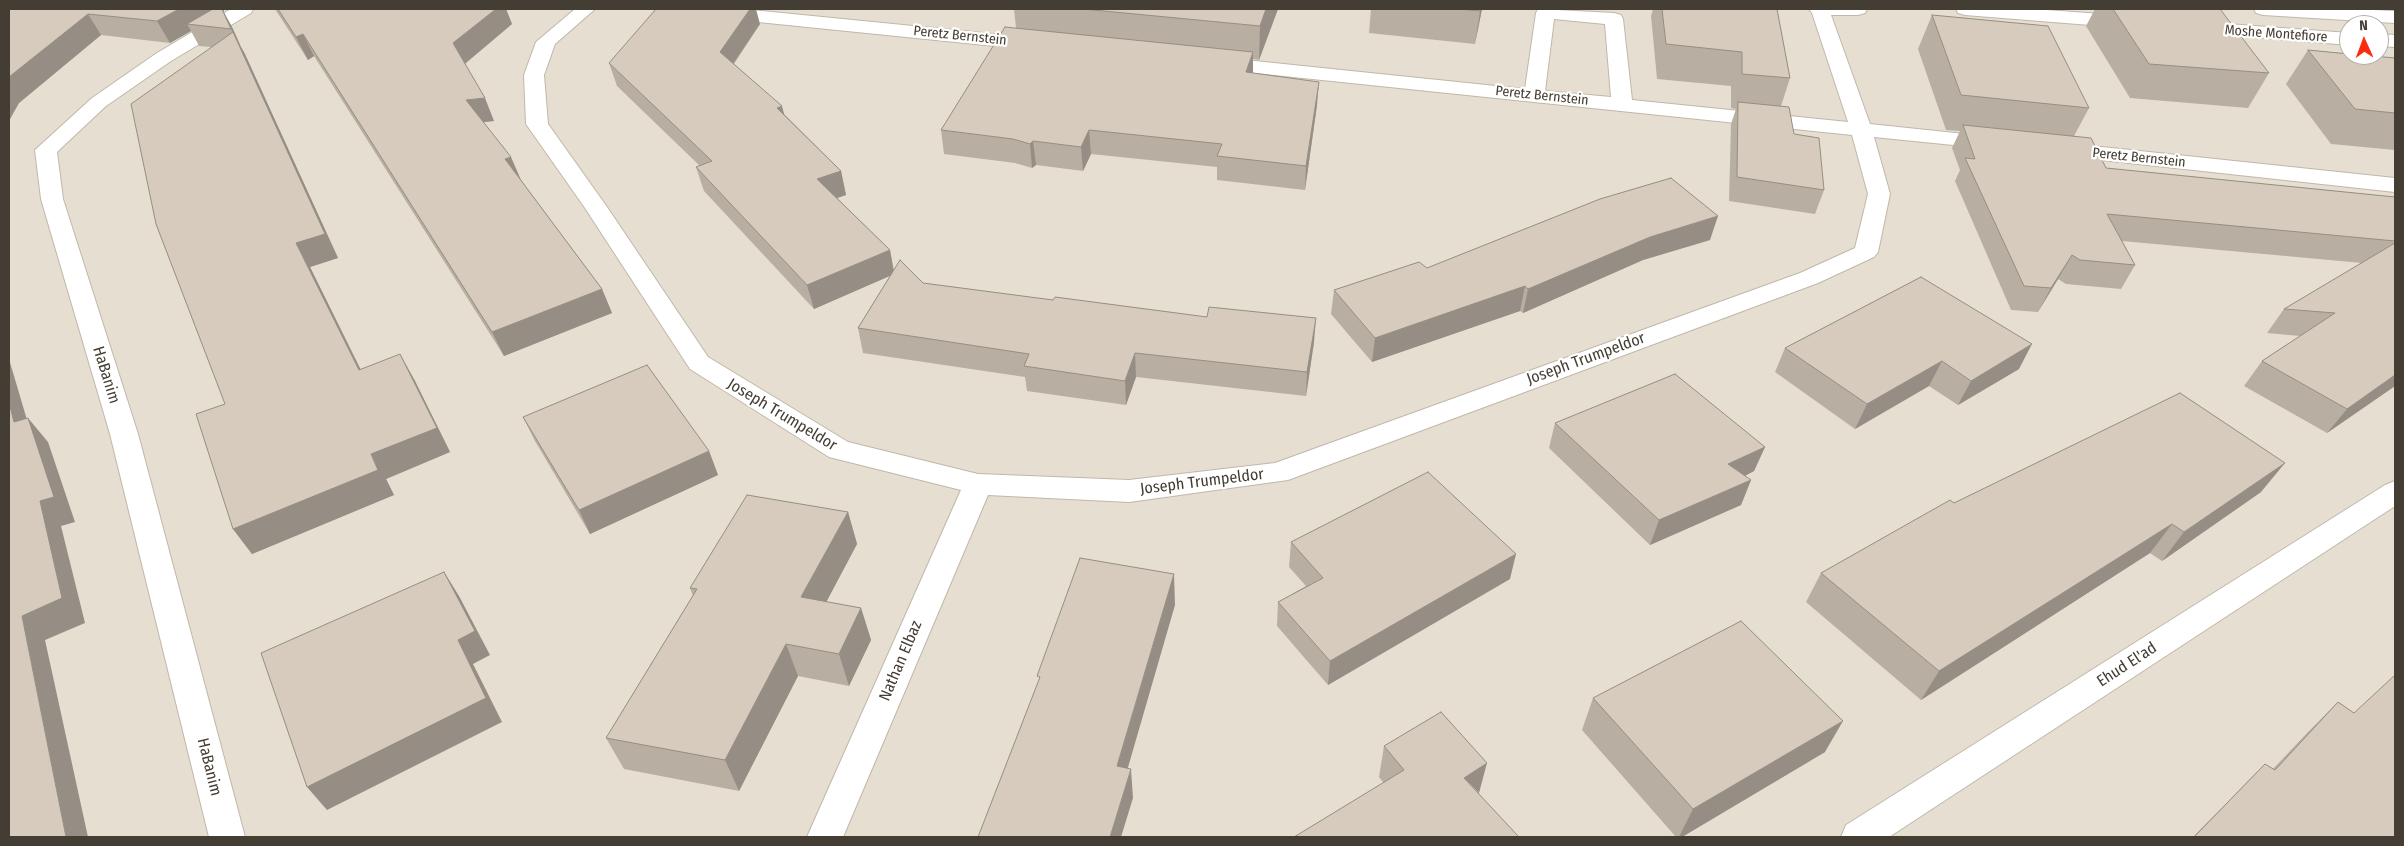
<!DOCTYPE html>
<style>
body{margin:0}
#map{position:relative;width:2404px;height:846px;overflow:hidden;background:#f2ede3;font-family:"Fira Sans Condensed",sans-serif}
canvas{display:block}
.frame{position:absolute;inset:0;border:10px solid #443d33;pointer-events:none}
.north{position:absolute;left:2339px;top:15px;width:50px;height:50px;box-sizing:border-box;background:#fff;border:1px solid #b4b1ad;border-radius:50%;rotate:358deg;font-size:14px;font-weight:700;line-height:20px;text-align:center;color:#443d33}
.north::after{content:'';display:block;margin:auto;width:18px;height:22px;background:#fb2b11;clip-path:polygon(50% 0,100% 100%,50% 72%,0 100%)}
</style>
<div id="map">
<canvas width="2404" height="846"></canvas>
<div class="frame"></div>
<div class="north">N</div>
</div>
<script>
const context = document.querySelector('canvas').getContext('2d');
context.lineJoin = 'round';
function fillPath(path, color) { context.fillStyle = color; context.fill(path, 'evenodd'); }
const poly = rows => new Path2D(rows.map(r => 'M' + r).join(''));
function stroke(path, color, width, dash) { context.strokeStyle = color; context.lineWidth = width; context.lineCap = dash ? 'butt' : 'round'; context.setLineDash(dash || []); context.stroke(path); }
function write(font, color, halo, rows, align = 'center') {
  context.font = font + ' "Fira Sans Condensed",sans-serif'; context.lineWidth = 4.5; context.setLineDash([]); context.textBaseline = 'middle'; context.strokeStyle = halo; context.fillStyle = color; for (const [text, x, y, turn = 0] of rows) {
    context.save(); context.translate(x, y); context.rotate((+turn || 0) * Math.PI / 180); context.textAlign = isNaN(turn) ? turn : align; if (halo) context.strokeText(text, 0, 0); context.fillText(text, 0, 0); context.restore();
  }
}
fillPath(poly([
 [9,9,2395,9,2395,837,9,837],
 [2349,25,2379,25,2379,55,2349,55]
]), '#e6dfd1');
const minor = poly([
 [231,9,253,9,251,13,171,61,106,106,57,152,63,199,138,434,245,837,209,837,110,434,41,199,35,150,92,98,157,53,231,9],
 [575,9,595,9,555,44,544,75,548,124,607,207,708,357,848,442,978,474,1129,480,1275,463,1800,273,1855,248,1868,194,1852,135,1216,69,1209,67,1206,63,1209,59,1216,57,1525,89,1536,13,1538,9,1614,13,1621,15,1623,19,1632,100,1848,122,1812,13,1809,9,1867,9,1865,13,1858,15,1831,15,1870,124,1993,137,2001,138,2004,143,2001,148,1993,149,1874,137,1890,194,1878,252,1874,257,1818,283,1288,480,1129,502,988,495,843,837,807,837,961,490,829,457,690,369,585,208,526,124,524,75,536,42,575,9],
 [1554,19,1605,24,1611,97,1545,91,1554,19],
 [680,9,742,9,1034,38,1041,40,1044,44,1041,48,1034,50,689,15,682,13,680,9],
 [1956,9,2033,9,2128,16,2135,18,2137,22,2135,26,2128,28,1965,15,1958,13,1956,9],
 [2254,9,2352,9,2395,11,2395,23,2263,15,2256,13,2254,9],
 [2201,22,2349,33,2349,45,2194,32,2191,28,2194,24,2201,22],
 [2379,34,2395,35,2395,47,2379,46,2379,34],
 [2064,143,2395,178,2395,192,2056,155,2053,150,2056,145,2064,143],
 [2395,481,2395,506,1889,837,1841,837,1846,825,2385,485,2395,481]
]);
stroke(minor, '#c0b7a9', 2);
fillPath(minor, '#fff');
fillPath(poly([
 [9,9,224,11,223,11,232,27,338,258,310,267,361,370,414,379,450,452,386,479,394,495,252,554,233,529,225,404,211,47,199,46,191,31,170,43,101,35,19,103],
 [275,9,506,9,512,24,465,64,494,121,483,122,521,180,602,289,612,313,504,356,314,56,308,60],
 [757,9,770,9,770,10],
 [1014,9,1278,9,1259,60,1253,59,1253,73,1317,105,1305,190,1217,180,1217,167,1091,154,1083,171,1036,165,1032,168,1015,163,944,154,941,130,1016,28],
 [1371,9,1482,9,1475,44,1369,33],
 [1653,9,1777,9,1790,78,1781,106,1794,134,1824,190,1815,214,1729,201,1731,124,1736,109,1731,108,1731,86,1657,79,1651,16],
 [2095,9,2113,9,2269,73,2248,108,2130,98,2086,26],
 [1932,15,2089,108,2074,136,2106,168,2395,197,2395,386,2327,433,2244,386,2262,361,2300,336,2267,333,2284,309,2362,263,2122,241,2135,265,2121,289,2066,284,2058,279,2038,312,2011,310,1955,181,1960,170,1952,148,1960,131,1946,130,1918,49],
 [760,24,734,64,841,171,846,195,837,198,890,250,894,270,923,283,1314,342,1306,396,1136,377,1126,405,1027,391,1025,377,863,353,858,328,890,276,814,309,704,191,696,167,700,166,617,86,609,63],
 [2308,50,2395,58,2395,150,2331,144,2286,84],
 [1710,240,1643,260,1523,313,1520,311,1372,362,1331,314,1334,290,1427,268],
 [1921,277,2019,369,1958,405,1929,386,1855,429,1775,372,1785,348],
 [523,417,709,451,718,475,590,534,535,441],
 [1555,423,1765,447,1754,471,1745,476,1751,480,1741,505,1650,545,1549,448],
 [2261,492,2162,561,2150,553,1921,700,1806,602,1821,573,1954,503],
 [848,512,857,544,826,602,861,608,871,640,849,686,798,676,739,791,624,769,606,738,693,596,690,588],
 [1291,542,1510,579,1328,685,1277,626,1278,602,1306,586,1289,567],
 [1593,698,1825,752,1682,837,1676,837,1582,730],
 [2338,702,2354,713,2395,837,2193,837,2265,764,2273,769,2308,732],
 [1384,746,1479,793,1383,782,1379,777]
]), '#b8afa2');
fillPath(poly([
 [179,9,224,9,224,11,223,11,232,27,243,51,231,29,187,24,191,31,170,43,157,21],
 [496,9,506,9,512,24,462,66,453,43],
 [750,9,756,9,760,24,726,74,720,52],
 [1266,9,1278,9,1259,60,1260,26],
 [1480,9,1482,9,1475,44,1480,11],
 [88,14,101,35,19,103,9,121,9,77],
 [233,32,245,54,338,258,310,267,373,395,359,370,296,243],
 [303,34,314,56,308,60,296,37],
 [1253,52,1253,75,1246,72],
 [1319,82,1317,105,1305,190,1306,166],
 [485,98,494,121,476,123,466,100],
 [782,106,788,129,777,108],
 [1089,130,1091,154,1083,171,1081,147],
 [1033,141,1036,165,1032,168,1030,144],
 [511,157,521,180,505,159],
 [841,171,846,195,823,203,817,179],
 [1718,216,1710,240,1643,260,1523,313,1528,289,1650,237],
 [890,250,894,274,814,309,807,285],
 [2072,255,2058,279,2038,312,2051,288],
 [1525,286,1520,311,1372,362,1375,338],
 [602,289,612,313,504,356,492,332],
 [1316,318,1314,342,1306,396,1307,372],
 [2032,344,2019,369,1958,405,1971,381],
 [1135,353,1136,377,1126,405,1125,381],
 [400,354,414,379,450,452,386,479,394,495,252,554,233,529,371,454],
 [9,359,35,447,14,422,9,403],
 [1942,361,1929,386,1855,429,1867,404],
 [2395,375,2395,386,2327,433,2347,409],
 [28,418,48,442,75,522,61,526,85,623,45,640,88,837,66,837,22,616,40,501],
 [1765,447,1754,471,1719,489,1728,464],
 [709,451,718,475,590,534,579,510],
 [2285,463,2261,492,2162,561,2184,532],
 [1751,480,1741,505,1650,545,1659,520],
 [848,512,857,544,812,629,801,597],
 [2172,524,2150,553,1921,700,1939,671],
 [1516,554,1510,579,1328,685,1330,661],
 [444,572,459,596,490,655,473,664,502,722,327,810,307,787],
 [1174,574,1175,605,1120,795,1117,766],
 [861,608,871,640,849,686,839,654],
 [786,644,798,676,739,791,725,760],
 [1843,721,1825,752,1682,837,1679,837,1693,809],
 [1487,763,1479,793,1464,778],
 [1131,769,1133,798,1121,837,1110,837]
]), '#968e84');
const building = poly([
 [9,9,179,9,157,21,88,14,9,77,9,9],
 [213,9,222,9,231,29,187,24,213,9],
 [278,9,496,9,453,43,485,98,466,100,511,157,505,159,602,289,492,332,303,34,296,37,278,9],
 [656,9,750,9,720,52,782,106,777,108,841,171,817,179,890,250,807,285,696,167,712,161,609,63,656,9],
 [1083,9,1266,9,1260,26,1083,9],
 [1459,9,1480,9,1480,11,1459,9],
 [1662,9,1777,9,1790,78,1742,74,1742,52,1666,44,1662,9],
 [2113,9,2220,9,2269,73,2149,64,2113,9],
 [1932,15,2048,26,2089,108,1961,95,1932,15],
 [1005,27,1253,52,1246,72,1319,82,1306,166,1217,156,1222,144,1089,130,1081,147,1033,141,1030,144,1013,139,941,130,1005,27],
 [233,32,325,234,296,243,359,370,400,354,437,428,371,454,378,470,233,529,196,414,225,404,156,224,131,104,233,32],
 [2308,50,2349,54,2349,55,2362,55,2395,58,2395,113,2355,109,2308,50],
 [1738,102,1789,107,1794,134,1819,138,1824,190,1737,177,1738,102],
 [1963,125,2091,138,2106,168,2395,197,2395,241,2107,214,2135,265,2080,260,2072,255,2051,288,2024,286,1965,158,1975,159,1963,125],
 [1671,178,1718,216,1650,237,1528,289,1525,286,1375,338,1334,290,1419,262,1427,268,1600,199,1671,178],
 [2395,243,2395,375,2347,409,2262,361,2335,313,2284,309,2395,243],
 [900,260,923,283,1053,300,1055,297,1207,317,1209,307,1316,318,1307,372,1135,353,1125,381,1024,366,1029,354,858,328,900,260],
 [1921,277,2032,344,1971,381,1942,361,1867,404,1785,348,1921,277],
 [647,365,709,451,579,510,523,417,647,365],
 [1675,374,1765,447,1728,464,1751,480,1659,520,1555,423,1675,374],
 [2180,393,2285,463,2184,532,2172,524,1939,671,1821,573,1950,500,1954,503,2180,393],
 [9,403,14,422,28,418,54,497,40,501,62,598,22,616,66,837,9,837,9,403],
 [1428,472,1516,554,1330,661,1278,602,1323,578,1291,542,1428,472],
 [747,495,848,512,801,597,861,608,839,654,786,644,725,760,606,738,697,589,690,588,747,495],
 [1080,558,1174,574,1117,766,1131,769,1110,837,978,837,1040,677,1037,676,1080,558],
 [444,572,475,631,458,640,486,698,307,787,261,653,444,572],
 [1741,621,1843,721,1693,809,1593,698,1741,621],
 [2395,675,2395,837,2194,837,2265,764,2275,770,2338,702,2354,713,2395,675],
 [1441,712,1487,763,1464,778,1519,837,1294,837,1404,770,1384,746,1441,712]
]);
fillPath(building, '#d6cbbc');
stroke(building, '#968e84', 1);
write('14px', '#443d33', '#fff', [
 ["Moshe Montefiore",2276,34,4],
 ["Peretz Bernstein",960,36,6],
 ["Peretz Bernstein",1542,96,6],
 ["Peretz Bernstein",2139,158,6]
]);
write('16px', '#443d33', '#fff', [
 ["Joseph Trumpeldor",1586,359,-20],
 ["HaBanim",106,375,73],
 ["Joseph Trumpeldor",782,415,31],
 ["Joseph Trumpeldor",1202,482,-7],
 ["Nathan Elbaz",901,661,-67],
 ["Ehud El'ad",2127,665,-33],
 ["HaBanim",209,767,76]
]);
</script>
